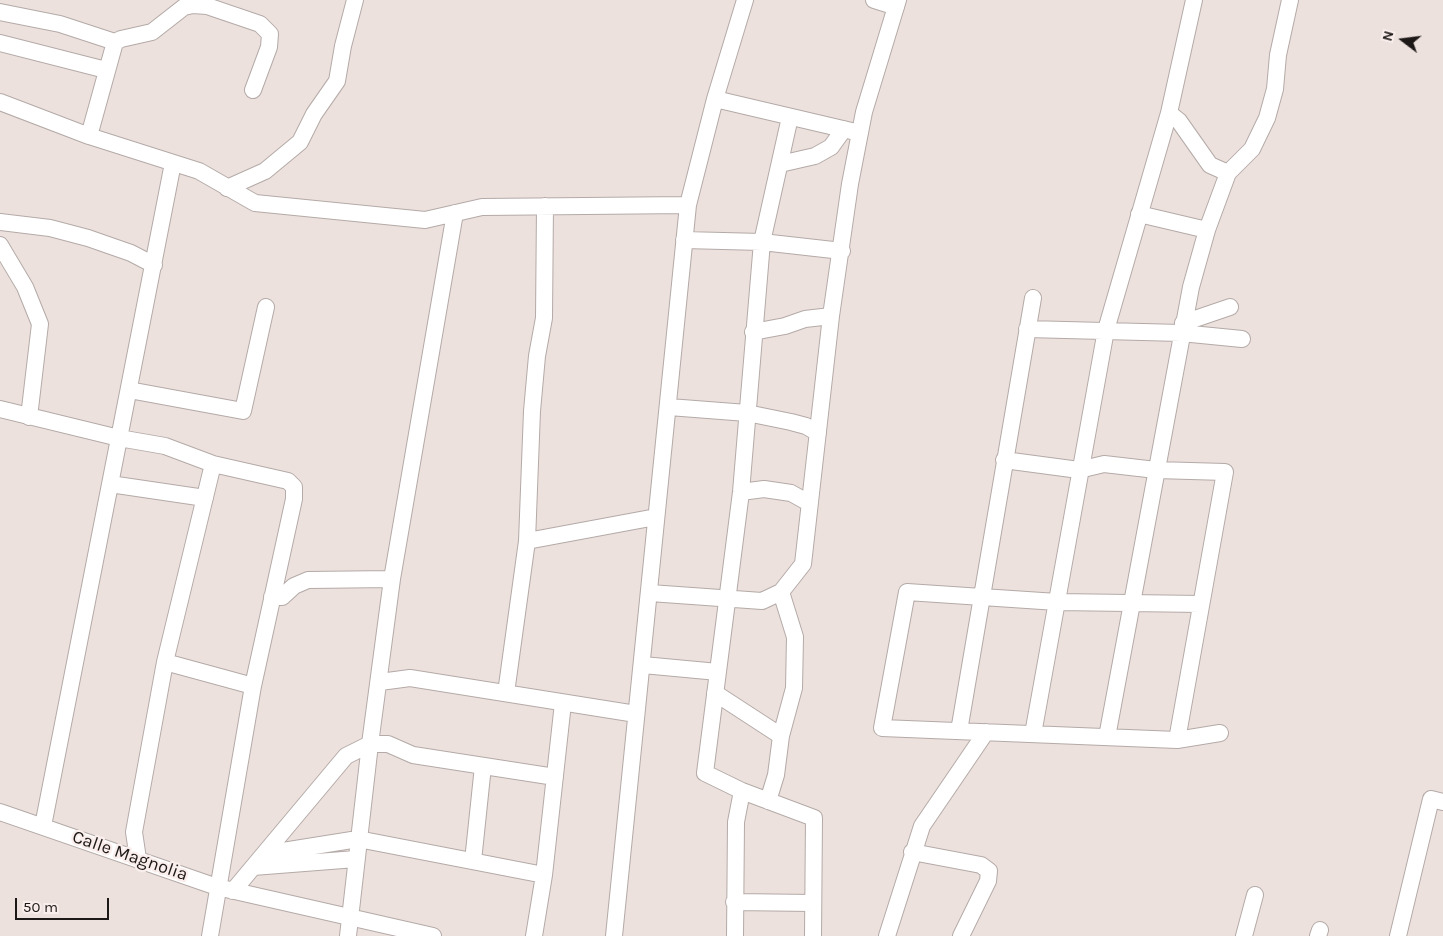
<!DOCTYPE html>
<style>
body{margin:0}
#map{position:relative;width:1443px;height:936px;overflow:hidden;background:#ece1dd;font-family:Karla,sans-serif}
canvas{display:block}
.north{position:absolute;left:1378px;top:15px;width:50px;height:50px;-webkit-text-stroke:4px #f9eeeb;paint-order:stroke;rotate:285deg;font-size:14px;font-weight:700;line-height:20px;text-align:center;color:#1c1817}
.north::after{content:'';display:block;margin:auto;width:18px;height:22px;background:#1c1817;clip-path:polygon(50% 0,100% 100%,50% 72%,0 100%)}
.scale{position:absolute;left:15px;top:898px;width:94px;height:22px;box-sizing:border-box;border:2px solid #1c1817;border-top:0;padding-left:6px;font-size:15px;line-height:18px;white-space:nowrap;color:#1c1817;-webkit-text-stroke:4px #f9eeeb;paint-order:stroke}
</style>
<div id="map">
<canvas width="1443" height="936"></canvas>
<div class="north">N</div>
<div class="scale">50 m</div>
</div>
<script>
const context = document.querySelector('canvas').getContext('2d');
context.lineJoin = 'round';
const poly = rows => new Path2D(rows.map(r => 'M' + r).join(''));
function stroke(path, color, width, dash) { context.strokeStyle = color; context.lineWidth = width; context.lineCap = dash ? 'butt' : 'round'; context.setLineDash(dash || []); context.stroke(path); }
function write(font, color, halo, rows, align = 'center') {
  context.font = font + ' Karla,sans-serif'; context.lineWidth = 4.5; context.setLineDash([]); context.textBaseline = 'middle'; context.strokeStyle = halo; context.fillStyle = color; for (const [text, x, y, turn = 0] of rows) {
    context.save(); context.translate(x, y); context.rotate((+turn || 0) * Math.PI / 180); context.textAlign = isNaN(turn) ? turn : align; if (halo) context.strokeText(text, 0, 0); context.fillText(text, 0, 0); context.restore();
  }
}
const minor = poly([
 [874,0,896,7],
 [0,12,60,24,115,42],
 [0,43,106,70],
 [715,99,860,133],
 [0,102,89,136,199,171,255,203,425,220,482,207,688,205],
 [1169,113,1179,121,1210,165,1228,173],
 [790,117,762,242,741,492,705,773,742,791,814,818,813,936],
 [89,136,115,42,121,39,152,32,184,7,193,5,207,6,260,24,270,34,269,47,253,90],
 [780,164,815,156,831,147,844,129],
 [227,188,265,171,300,142,314,114,337,81,343,46,355,0],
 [1139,214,1207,230],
 [0,222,50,228,88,238,131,253,154,265],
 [684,240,762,242,842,251],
 [0,245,25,287,40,324,29,417],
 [1183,323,1230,307],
 [1027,329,1181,333,1242,339],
 [753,332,785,326,805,319,831,316],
 [129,390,243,411,266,307],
 [669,407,747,413,791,422,806,426,818,433],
 [0,409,119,438,165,446,213,464,288,481,294,487,294,499,253,686,210,936],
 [1004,460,1079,470,1104,464,1156,470,1225,472,1177,740],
 [110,484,205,498],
 [741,492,764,489,791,493,809,503],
 [527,541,656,517],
 [650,593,762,601,781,592,803,564,831,316,850,184,864,112,898,0],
 [272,597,282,597,294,586,308,580,392,579],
 [1201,604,1057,602,907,592,882,728,1177,740,1220,733],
 [165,662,253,686],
 [643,665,718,672],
 [380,682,410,678,636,714],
 [506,693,527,541,532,411,537,356,544,318,545,206],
 [715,693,781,736],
 [959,731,1033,298],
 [1033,734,1106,330,1169,113,1194,0],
 [1107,737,1191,287,1207,230,1228,173,1252,149,1267,118,1275,89,1278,55,1290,0],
 [768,801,776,775,781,736,794,688,795,637,781,592],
 [0,812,217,887,433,936],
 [43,826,173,163],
 [912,852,981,865,989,871,988,881,961,936],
 [264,854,358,839,544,875],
 [138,859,134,832,165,662,213,464],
 [473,861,483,766],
 [253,867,356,859],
 [233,891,346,756,370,744,388,744,413,755,555,777],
 [734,902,813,903],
 [348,936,370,744,392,579,455,213],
 [534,936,544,875,563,703],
 [614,936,688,205,715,99,745,0],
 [735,936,736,822,742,791],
 [887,936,922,826,986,732],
 [1244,936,1255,895],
 [1318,936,1320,930],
 [1398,936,1431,799,1443,802]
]);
stroke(minor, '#b4aaa7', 18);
stroke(minor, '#fff', 16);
write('18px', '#1c1817', '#f9eeeb', [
 ["Calle Magnolia",130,856,19]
]);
</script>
